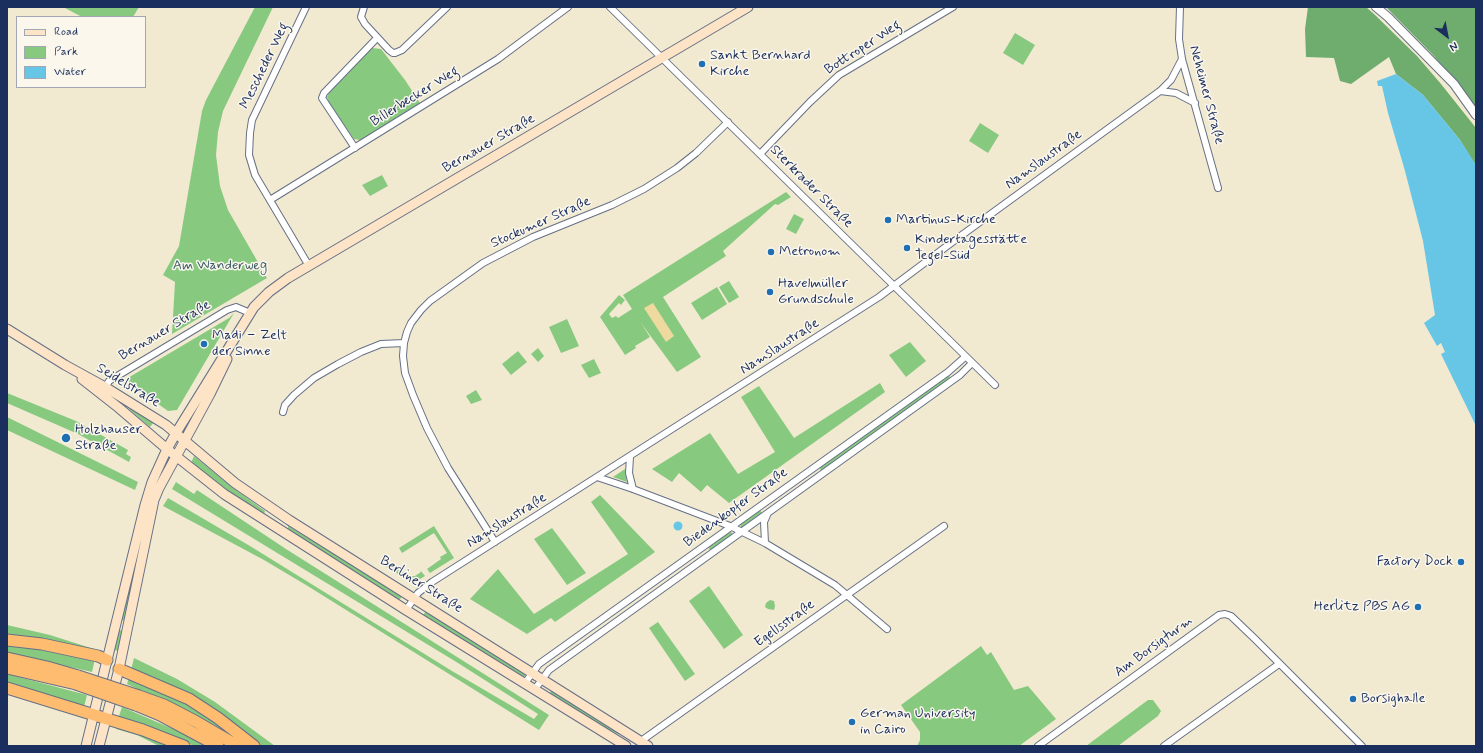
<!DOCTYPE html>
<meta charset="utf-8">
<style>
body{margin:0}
#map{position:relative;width:1483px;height:753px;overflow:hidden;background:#f1ead1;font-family:Mynerve,sans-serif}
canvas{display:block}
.frame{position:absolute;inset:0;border:8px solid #1b2f5e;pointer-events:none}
.legend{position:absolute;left:16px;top:16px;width:130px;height:72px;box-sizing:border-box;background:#fbf7ec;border:1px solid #a1a7b3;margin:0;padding:5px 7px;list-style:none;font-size:12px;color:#1b2f5e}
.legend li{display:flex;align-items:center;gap:8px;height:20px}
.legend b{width:20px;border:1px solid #a1a7b3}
.north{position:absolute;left:1427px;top:16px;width:40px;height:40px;-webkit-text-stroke:3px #fbf7ec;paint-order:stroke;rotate:148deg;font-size:11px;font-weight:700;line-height:16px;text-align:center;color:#1b2f5e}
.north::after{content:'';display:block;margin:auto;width:14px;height:18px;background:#1b2f5e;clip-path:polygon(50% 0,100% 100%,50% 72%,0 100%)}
</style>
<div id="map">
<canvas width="1483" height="753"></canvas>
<div class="frame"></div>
<ul class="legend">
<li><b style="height:5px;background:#fee4c6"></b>Road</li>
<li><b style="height:11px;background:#88c980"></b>Park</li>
<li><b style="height:11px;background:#67c6e5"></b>Water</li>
</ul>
<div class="north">N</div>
</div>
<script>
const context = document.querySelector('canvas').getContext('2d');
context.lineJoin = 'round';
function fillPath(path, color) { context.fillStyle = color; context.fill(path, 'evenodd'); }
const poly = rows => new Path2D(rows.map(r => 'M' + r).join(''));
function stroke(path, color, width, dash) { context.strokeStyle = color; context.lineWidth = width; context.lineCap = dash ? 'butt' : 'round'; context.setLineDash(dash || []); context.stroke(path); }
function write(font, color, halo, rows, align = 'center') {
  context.font = font + ' Mynerve,sans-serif'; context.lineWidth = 3; context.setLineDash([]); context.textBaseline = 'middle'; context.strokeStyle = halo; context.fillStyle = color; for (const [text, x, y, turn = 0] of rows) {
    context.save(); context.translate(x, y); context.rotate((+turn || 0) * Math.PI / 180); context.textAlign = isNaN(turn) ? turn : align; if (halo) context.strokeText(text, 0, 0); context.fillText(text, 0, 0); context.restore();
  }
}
fillPath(poly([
 [63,7,139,7,133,17,82,17],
 [255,7,273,7,223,111,218,132,216,155,220,186,228,210,267,278,172,334,175,282,163,275,179,246,202,111,206,100],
 [1015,33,1035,45,1023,65,1003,53],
 [372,48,381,49,405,80,420,103,360,140,354,139,329,103,327,97,330,91],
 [980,123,999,135,988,153,969,141],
 [382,175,388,186,370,196,362,185],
 [786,192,791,197,778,205,775,204,723,251,726,256,663,297,701,357,677,372,641,323,650,337,635,346,636,348,625,355,600,317,619,295,625,300,621,305,619,303,609,314,612,318,616,316,618,318,632,309,623,295],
 [794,214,804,219,796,234,786,229],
 [729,281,739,297,729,303,719,287],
 [717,287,727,304,702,320,691,303],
 [234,313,177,410,168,411,147,396,121,382,229,318],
 [567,319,579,346,561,353,549,327],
 [910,342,926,361,906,377,889,355],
 [538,348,544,356,538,362,531,354],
 [518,351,527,362,511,375,502,364],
 [594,359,601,373,589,378,581,365],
 [948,375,951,378,822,472,819,467],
 [880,383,885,392,729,503,707,485,701,492,679,473,672,482,652,469,710,433,738,474,775,452,741,397,759,386,794,438],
 [476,390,482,400,471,404,466,396],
 [7,393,76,421,128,450,126,454,131,457,129,462,78,434,7,403],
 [128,406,154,422,150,427,129,409],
 [7,417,138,482,135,490,7,430],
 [194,456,233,488,265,511,264,514,262,514,216,483,191,463],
 [625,469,627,482,613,477],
 [176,482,194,494,197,490,286,549,549,715,539,730,306,585,264,560,163,506,168,498,250,546,452,671,534,719,538,714,458,663,172,489],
 [600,495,655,552,555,622,551,618,527,634,470,599,498,569,534,614,628,554,591,502],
 [760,510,762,513,743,528,741,527,740,523],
 [146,514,126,621,121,620],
 [288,526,400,595,402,596,401,598,399,600,288,530],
 [434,526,454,558,430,573,427,569,441,559,440,557,447,553,434,533,402,553,399,548],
 [552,528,586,573,567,585,534,539],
 [729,531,732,533,732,536,711,550,709,549,708,546],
 [388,563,410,576,415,576,421,572,420,570,425,576,415,582,409,581,385,566],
 [709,586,743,635,724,649,689,601],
 [770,600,774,601,775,606,774,610,768,609,765,607,766,603],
 [426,611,526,674,524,677,423,615],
 [658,622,695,674,685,681,649,628],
 [7,625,50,635,94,649,92,650,7,635],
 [119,630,123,631,120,651,113,650],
 [7,643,38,648,95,659,92,672,7,653],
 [981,646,987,655,991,652,1014,690,1028,686,1056,719,1019,746,917,746,920,740,920,732,901,705],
 [134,658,177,679,215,702,275,746,261,746,242,731,131,670],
 [7,674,87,695,84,707,7,684],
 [129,677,161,690,206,714,245,745,211,724,127,684],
 [552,690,620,733,618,734,596,723,549,694],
 [1148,700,1153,700,1161,711,1158,716,1118,746,1086,746],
 [122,707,180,732,207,746,194,746,182,740,118,719],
 [117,727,175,746,159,746,137,735,116,729]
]), '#88c980');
fillPath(poly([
 [1308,7,1366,7,1374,14,1417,56,1441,84,1476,128,1476,166,1460,140,1423,95,1396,74,1389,57,1351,84,1340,81,1334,58,1306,57,1305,29],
 [1386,7,1476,7,1476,107,1434,56]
]), '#6ead6e');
fillPath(poly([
 [653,303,674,336,666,342,644,308]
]), '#eeda9e');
fillPath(poly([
 [1396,74,1423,95,1460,140,1476,165,1476,426,1441,354,1445,352,1441,343,1437,346,1424,323,1435,315,1423,241,1405,171,1388,113,1382,86,1378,86,1377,81],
 '673.5 526a4.5 4.5 0 1 1 9 0a4.5 4.5 0 1 1-9 0Z'
]), '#67c6e5');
const minor = poly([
 [306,7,252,120,250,133,249,155,255,175,309,266],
 [364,7,361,17,365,24,389,50,393,53,395,53,402,50,447,7],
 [610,7,995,385],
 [1180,7,1179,39,1182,59,1218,188],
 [1160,91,1176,93,1195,103],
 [355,148,322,98,324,93,377,38],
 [760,154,810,102,839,75,953,7],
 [270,200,498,59,568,7],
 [104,390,109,381,227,310,236,307,250,313],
 [283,412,285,405,294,395,314,378,338,364,361,352,381,344,404,343],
 [630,457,629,473,633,489],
 [597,477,633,489,730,526,765,543,835,585,887,629],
 [495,542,448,468,427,428,413,395,405,373,403,356,404,343,407,332,411,323,421,310,430,301,483,263,533,237,612,205,644,189,677,168,696,153,728,122],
 [765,543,764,522,768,513],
 [406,610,418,593,432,582,879,297,951,243,1160,91,1171,80,1182,59],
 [525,683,539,664,948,372,965,357],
 [535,689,549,670,960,375,972,363],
 [641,741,944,526],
 [1038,746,1219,615,1225,614,1231,616,1255,639,1362,746],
 [1164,746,1279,664]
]);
const tertiary = poly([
 [1376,7,1388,17,1454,84,1476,115]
]);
const secondary = poly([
 [7,329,65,365,105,387,166,425,235,483,289,520,648,746],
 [82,379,119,408,167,449,224,494,406,610,626,746],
 [86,746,145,505,152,482,167,449,176,433,254,307,269,292,288,278,748,7],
 [99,746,119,669,154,500,159,488,210,394,227,359]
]);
const motorway = poly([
 [7,640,42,644,98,656,107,660],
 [7,658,47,667,78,676],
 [7,668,76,684],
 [119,669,189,699,218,718,254,746],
 [7,688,143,730,184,746],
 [139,696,164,705,195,721,238,746],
 [136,705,160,715,218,746]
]);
stroke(minor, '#667086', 8);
stroke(tertiary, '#667086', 10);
stroke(secondary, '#667086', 11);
stroke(motorway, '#667086', 13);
stroke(minor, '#fff', 6);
stroke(tertiary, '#fff', 8);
stroke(secondary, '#fee4c6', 9);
stroke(motorway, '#fdbc70', 11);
const motorwayBridge = poly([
 [78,676,139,696],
 [76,684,136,705]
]);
stroke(motorwayBridge, '#667086', 13, []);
stroke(motorwayBridge, '#fdbc70', 11);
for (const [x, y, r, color] of [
 [702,64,4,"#1f6fb2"],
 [888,220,4,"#1f6fb2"],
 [907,248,4,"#1f6fb2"],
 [771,252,4,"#1f6fb2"],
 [770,292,4,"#1f6fb2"],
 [204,344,4,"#1f6fb2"],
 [66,438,5,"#1f6fb2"],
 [1461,562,4,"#1f6fb2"],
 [1418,607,4,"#1f6fb2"],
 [1353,699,4,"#1f6fb2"],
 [852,722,4,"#1f6fb2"]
]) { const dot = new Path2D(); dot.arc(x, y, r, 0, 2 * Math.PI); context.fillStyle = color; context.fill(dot); stroke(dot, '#fbf7ec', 1.5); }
write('14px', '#1b2f5e', '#fbf7ec', [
 ["Bottroper Weg",863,48,-33],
 ["Mescheder Weg",265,66,-64],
 ["Neheimer Straße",1206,95,75],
 ["Billerbecker Weg",415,97,-32],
 ["Bernauer Straße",489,144,-30],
 ["Namslaustraße",1044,160,-36],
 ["Sterkrader Straße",811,187,45],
 ["Stockumer Straße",541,223,-24],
 ["Bernauer Straße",165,331,-31],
 ["Namslaustraße",780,347,-33],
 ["Seidelstraße",128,386,31],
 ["Biedenkopfer Straße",736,508,-36],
 ["Namslaustraße",507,521,-32],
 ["Berliner Straße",421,585,32],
 ["Egellsstraße",785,624,-36],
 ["Am Borsigturm",1154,647,-36]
]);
write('14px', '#1b2f5e', '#fbf7ec', [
 ["Sankt Bernhard",710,56],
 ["Kirche",710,72],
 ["Martinus-Kirche",896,220],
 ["Kindertagesstätte",915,240],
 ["Tegel-Süd",915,256],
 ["Metronom",779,252],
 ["Havelmüller",778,284],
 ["Grundschule",778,300],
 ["Madi – Zelt",212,336],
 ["der Sinne",212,352],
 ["Holzhauser",75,430],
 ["Straße",75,446],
 ["Factory Dock",1453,562,"right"],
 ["Herlitz PBS AG",1410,607,"right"],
 ["Borsighalle",1361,699],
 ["German University",860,714],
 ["in Cairo",860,730]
], 'left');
write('14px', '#3c5d68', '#fbf7ec', [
 ["Am Wanderweg",220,266]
]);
</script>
